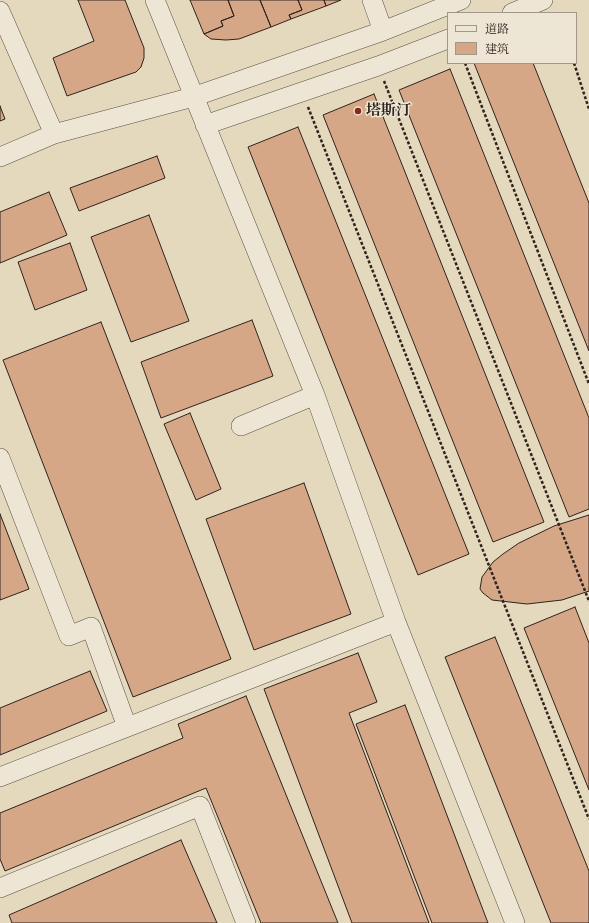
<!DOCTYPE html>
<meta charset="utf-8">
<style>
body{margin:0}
#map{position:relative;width:589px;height:923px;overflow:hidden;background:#e4d8bd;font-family:"EB Garamond","Noto Serif SC",serif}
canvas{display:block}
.legend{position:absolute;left:447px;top:12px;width:130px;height:52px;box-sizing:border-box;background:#ede6d4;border:1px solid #a1988b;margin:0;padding:5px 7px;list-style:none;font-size:12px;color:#2f231e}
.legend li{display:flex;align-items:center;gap:8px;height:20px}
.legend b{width:20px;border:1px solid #a1988b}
</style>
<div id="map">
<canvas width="589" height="923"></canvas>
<ul class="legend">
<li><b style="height:5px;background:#ede6d4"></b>道路</li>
<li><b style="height:11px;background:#d6a787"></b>建筑</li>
</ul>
</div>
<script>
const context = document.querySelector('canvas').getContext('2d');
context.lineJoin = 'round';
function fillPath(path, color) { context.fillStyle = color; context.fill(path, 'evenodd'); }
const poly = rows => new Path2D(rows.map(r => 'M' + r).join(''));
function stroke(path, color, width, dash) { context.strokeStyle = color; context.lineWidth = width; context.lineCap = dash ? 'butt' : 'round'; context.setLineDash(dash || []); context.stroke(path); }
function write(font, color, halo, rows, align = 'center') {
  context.font = font + ' "EB Garamond","Noto Serif SC",serif'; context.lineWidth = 3; context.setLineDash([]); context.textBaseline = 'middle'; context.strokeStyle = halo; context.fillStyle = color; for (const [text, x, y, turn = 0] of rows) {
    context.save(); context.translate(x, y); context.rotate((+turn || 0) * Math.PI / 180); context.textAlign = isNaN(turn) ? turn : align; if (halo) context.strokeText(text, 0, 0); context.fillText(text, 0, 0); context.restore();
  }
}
const building = poly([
 [78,0,125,0,144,48,144,58,141,67,136,72,67,96,53,58,94,41,78,0],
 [190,0,228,0,234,16,221,21,223,26,204,34,190,0],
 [228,0,260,0,271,27,239,39,226,40,211,39,204,34,223,26,221,21,234,16,228,0],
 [260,0,298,0,302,10,289,15,291,19,271,27,260,0],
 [298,0,324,0,326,6,291,19,289,15,302,10,298,0],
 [324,0,341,0,326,6,324,0],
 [474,63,533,63,589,203,589,351,474,63],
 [450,69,589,418,589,509,569,517,399,90,450,69],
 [374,94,544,522,493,542,323,115,374,94],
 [0,106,5,119,0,121,0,106],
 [298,127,469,554,418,575,248,147,298,127],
 [157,156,165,178,79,211,70,188,157,156],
 [49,192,67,235,0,263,0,212,49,192],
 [149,215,189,321,131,342,91,237,149,215],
 [70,243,87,290,35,310,18,262,70,243],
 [252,320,273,376,161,418,141,362,252,320],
 [101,322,231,659,133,697,3,360,101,322],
 [190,413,221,489,196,500,164,424,190,413],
 [304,483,351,614,254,650,206,519,304,483],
 [0,514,29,589,0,600,0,514],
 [589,515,589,591,562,600,527,604,492,600,483,593,480,589,482,577,493,562,503,554,519,543,554,526,589,515],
 [575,607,589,643,589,790,524,628,575,607],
 [495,637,589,871,589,923,551,923,445,657,495,637],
 [358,653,377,702,349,713,429,923,352,923,264,689,358,653],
 [90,671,107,711,0,755,0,708,90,671],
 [246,696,338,923,261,923,206,788,5,871,0,859,0,813,183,738,178,724,246,696],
 [405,705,488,923,432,923,356,724,405,705],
 [181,840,217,923,12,923,9,915,181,840]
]);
fillPath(building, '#d6a787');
stroke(building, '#2f231e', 1);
const minor = poly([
 [155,0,315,395,396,622,515,923],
 [372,0,383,31],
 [0,11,54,134],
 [512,13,543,0],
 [205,125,378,66,448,39],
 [0,157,54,134,193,97,383,31,461,0],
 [241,426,315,395],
 [0,458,69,636,91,627,127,727],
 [0,777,396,622],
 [0,888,200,806,246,923]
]);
stroke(minor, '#5c5046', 20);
stroke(poly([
 [465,63,589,384],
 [574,63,589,109],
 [384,81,589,601],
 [308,107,589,819]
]), '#2f231e', 2.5, [3, 2]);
stroke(minor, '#ede6d4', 19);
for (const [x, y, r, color] of [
 [358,111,4,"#8f2418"]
]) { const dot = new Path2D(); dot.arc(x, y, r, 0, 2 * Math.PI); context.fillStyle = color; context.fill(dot); stroke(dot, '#ede6d4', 1.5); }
write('bold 15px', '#2f231e', '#ede6d4', [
 ["塔斯汀",366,111]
], 'left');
</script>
